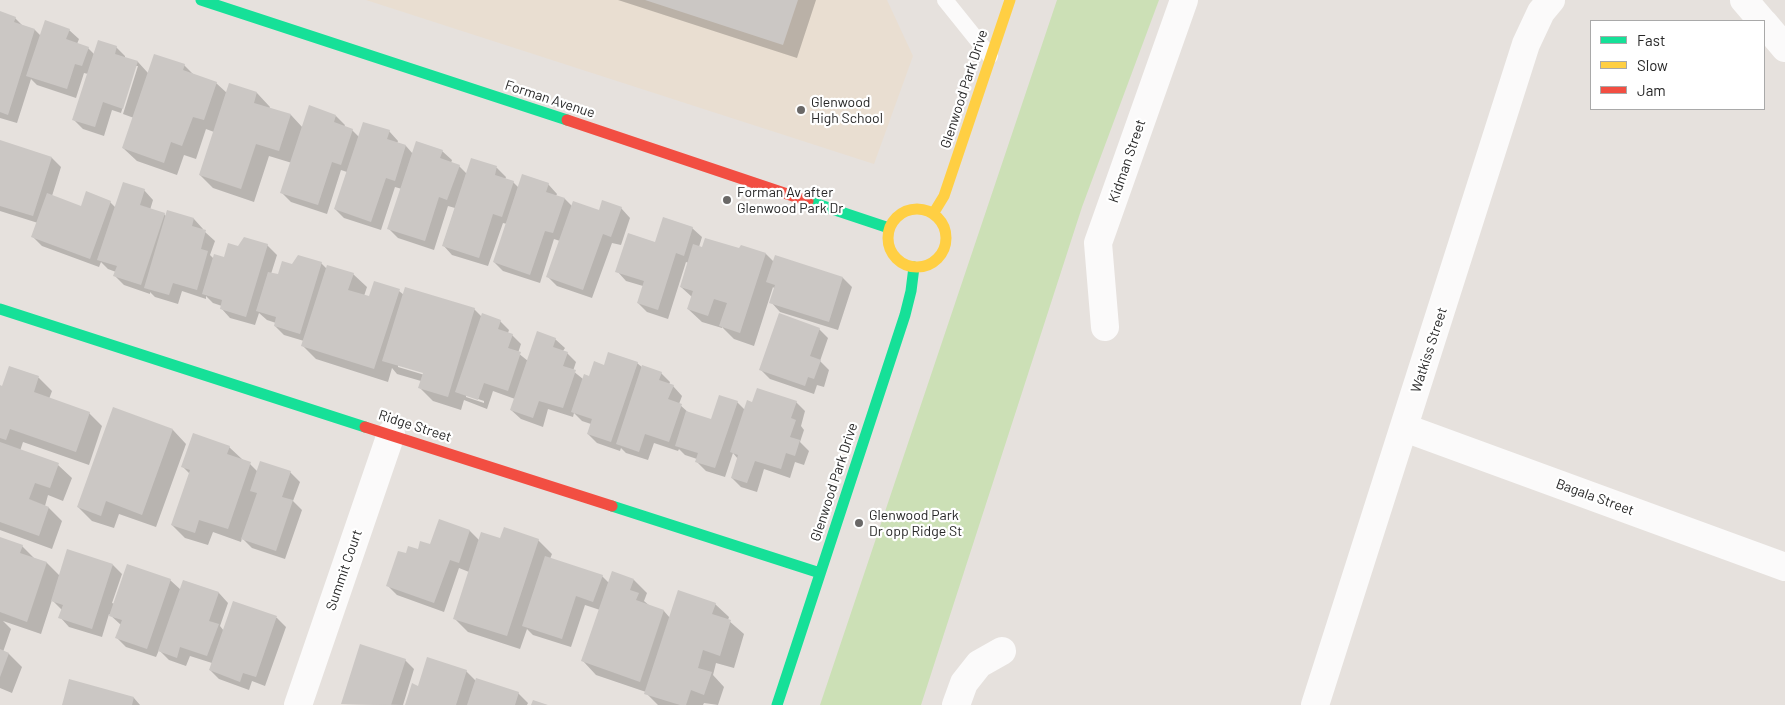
<!DOCTYPE html>
<style>
body{margin:0}
#map{position:relative;width:1785px;height:705px;overflow:hidden;background:#e6e1dd;font-family:Barlow,sans-serif}
canvas{display:block}
.legend{position:absolute;left:1590px;top:20px;width:175px;height:90px;box-sizing:border-box;background:#fff;border:1px solid #a9a9a9;margin:0;padding:6px 9px;list-style:none;font-size:15px;color:#272727}
.legend li{display:flex;align-items:center;gap:10px;height:25px}
.legend b{width:25px;border:1px solid #a9a9a9}
</style>
<div id="map">
<canvas width="1785" height="705"></canvas>
<ul class="legend">
<li><b style="height:6px;background:#16e098"></b>Fast</li>
<li><b style="height:6px;background:#ffcf43"></b>Slow</li>
<li><b style="height:6px;background:#f24e42"></b>Jam</li>
</ul>
</div>
<script>
const context = document.querySelector('canvas').getContext('2d');
context.lineJoin = 'round';
function fillPath(path, color) { context.fillStyle = color; context.fill(path, 'evenodd'); }
const poly = rows => new Path2D(rows.map(r => 'M' + r).join(''));
function stroke(path, color, width, dash) { context.strokeStyle = color; context.lineWidth = width; context.lineCap = dash ? 'butt' : 'round'; context.setLineDash(dash || []); context.stroke(path); }
function write(font, color, halo, rows, align = 'center') {
  context.font = font + ' Barlow,sans-serif'; context.lineWidth = 4.5; context.setLineDash([]); context.textBaseline = 'middle'; context.strokeStyle = halo; context.fillStyle = color; for (const [text, x, y, turn = 0] of rows) {
    context.save(); context.translate(x, y); context.rotate((+turn || 0) * Math.PI / 180); context.textAlign = isNaN(turn) ? turn : align; if (halo) context.strokeText(text, 0, 0); context.fillText(text, 0, 0); context.restore();
  }
}
fillPath(poly([
 [366,0,887,0,913,56,874,164]
]), '#e9ded1');
fillPath(poly([
 [1057,0,1159,0,1082,207,921,705,820,705]
]), '#cce0b6');
fillPath(poly([
 [618,0,816,0,797,58],
 [0,13,15,18,24,27,35,30,41,36,69,30,79,39,77,44,88,48,94,54,116,47,125,56,125,58,138,62,148,73,184,65,195,76,216,83,227,93,257,93,270,107,269,109,291,115,303,128,336,116,345,125,344,127,352,130,359,137,389,131,398,141,397,144,406,146,413,154,442,151,452,160,451,163,459,166,467,174,472,159,497,168,506,177,505,180,513,182,519,188,548,184,557,194,556,196,565,199,572,206,599,211,621,208,630,218,621,245,612,243,592,298,557,286,547,276,560,241,554,239,540,283,503,271,494,262,507,224,503,223,488,266,452,255,443,245,455,208,448,206,434,250,398,238,388,228,402,189,395,187,381,230,344,218,335,209,347,172,341,170,327,214,291,202,282,193,292,163,269,156,254,202,213,188,200,175,214,132,206,129,196,159,184,155,177,175,137,161,123,148,134,118,123,114,138,66,135,66,121,113,112,110,104,136,83,129,74,120,88,74,84,73,76,98,37,85,31,79,17,123,0,118],
 [0,141,52,158,61,167,52,196,81,208,110,202,116,208,144,190,153,200,150,210,164,214,167,217,194,219,203,229,202,231,205,232,215,241,210,255,214,259,225,259,239,247,267,245,277,255,271,274,279,276,293,265,321,263,327,269,353,274,367,287,364,296,369,298,399,291,404,295,474,309,482,317,500,321,509,330,508,333,512,335,521,344,518,353,528,361,555,339,565,348,563,351,567,353,576,362,573,371,583,379,589,378,605,366,637,363,643,368,661,373,670,382,669,385,673,386,682,396,679,404,690,414,712,421,737,402,745,410,796,402,805,411,801,426,804,430,800,442,809,451,804,465,795,462,790,478,764,469,757,492,741,487,732,478,738,459,733,453,725,477,706,471,696,461,697,459,685,455,679,449,678,451,654,443,648,460,626,453,621,448,620,451,597,443,588,434,591,424,582,421,574,413,573,417,548,409,543,427,521,419,511,410,515,399,493,391,487,409,464,400,461,410,433,401,420,388,421,381,397,374,392,368,388,382,316,359,303,346,304,341,284,335,275,326,276,323,267,320,259,313,255,325,230,318,221,308,222,306,213,303,206,296,206,299,182,291,178,304,155,297,150,292,150,294,124,285,115,276,116,272,108,269,101,262,99,267,42,246,33,237,38,223,0,211],
 [398,364,429,373,428,376,398,367],
 [466,395,484,401,484,403,466,397],
 [692,228,702,237,699,247,766,254,774,262,776,256,843,278,852,287,838,330,780,312,771,302,775,289,773,287,754,346,734,339,722,327,722,328,702,322,688,309,692,297,681,287,689,263,686,262,668,319,647,312,638,303,643,286,626,281,617,271,656,243],
 [819,329,828,338,820,361,829,370,824,387,817,385,814,394,770,379,761,370],
 [10,367,39,378,52,391,49,399,89,413,102,426,89,465,23,442,20,451,58,465,72,478,63,501,48,495,45,506,49,508,62,521,52,549,0,530,0,386,3,387],
 [114,409,173,430,186,444,156,527,119,514,114,528,92,521,78,507],
 [229,447,243,460,250,464,257,471,290,472,300,482,293,501,302,510,285,559,252,548,242,538,241,542,213,532,208,545,185,538,172,525,190,474,183,467],
 [440,520,470,531,480,541,538,540,552,554,550,559,602,576,609,583,634,580,647,593,644,601,650,606,664,611,670,618,715,604,729,617,728,620,744,634,734,668,716,663,713,675,724,687,718,705,704,703,703,705,658,705,646,693,646,692,596,675,583,661,600,610,585,605,571,647,533,635,527,629,520,649,468,632,454,618,469,572,459,568,444,612,397,595,387,585,406,555,431,546],
 [0,539,22,546,35,559,47,563,60,576,113,565,122,574,112,603,115,604,170,580,181,590,184,581,219,593,228,603,220,626,224,631,234,603,277,618,286,627,265,686,252,681,249,690,219,679,210,670,212,663,190,656,186,666,169,660,159,650,156,657,126,647,117,638,121,625,109,614,102,637,69,627,60,617,62,610,52,600,41,634,3,621,11,629,3,652,9,654,22,667,12,693,0,688],
 [405,660,414,669,403,705,342,704],
 [466,671,476,681,518,693,528,703,527,705,406,705,419,687],
 [70,681,134,698,140,705,63,705]
]), '#0003');
fillPath(poly([
 [645,0,798,0,783,45],
 [0,11,16,17,14,22,35,29,8,115,0,112],
 [45,20,70,29,66,39,89,47,82,66,75,64,67,89,26,76],
 [98,40,117,46,115,54,138,61,123,109,103,102,95,127,72,120],
 [154,54,185,64,183,70,217,82,204,120,193,117,182,146,171,142,164,163,122,148],
 [229,83,257,92,254,103,291,114,279,151,256,144,241,189,199,175],
 [309,105,336,115,334,122,353,129,341,165,332,162,318,205,280,193],
 [363,122,390,130,387,139,406,145,395,181,386,178,371,222,334,209],
 [0,140,52,157,33,216,0,206],
 [416,141,443,150,440,158,460,165,447,200,439,197,425,241,387,229],
 [471,158,497,166,495,175,514,181,502,217,493,214,479,258,442,246],
 [522,174,549,183,546,192,565,198,553,233,545,231,530,275,493,262],
 [123,182,145,189,140,205,165,213,141,285,113,276,117,266,97,260],
 [86,191,111,201,90,259,31,237,47,193,81,206],
 [602,200,622,207,611,237,603,234,583,290,546,277,573,201,599,210],
 [167,210,194,218,192,226,206,230,201,249,208,251,197,290,173,283,169,295,144,288],
 [663,217,693,227,684,256,676,253,658,310,637,303,644,281,615,272,628,233,655,242],
 [244,237,268,244,246,317,220,309,222,300,202,294,214,254,224,257,228,243,238,246],
 [705,238,739,248,741,245,766,253,740,333,719,326,727,303,714,299,708,316,687,309,693,291,680,287,693,244,702,247],
 [298,255,322,262,300,334,274,326,276,317,256,311,268,272,278,274,282,261,292,264],
 [775,255,843,277,829,322,769,303,775,285,766,282],
 [327,265,354,273,348,290,369,296,374,281,400,289,374,369,301,346],
 [405,287,475,308,448,397,418,388,423,373,382,361],
 [482,313,501,320,498,329,513,334,508,348,521,352,508,391,484,383,478,400,455,392],
 [779,313,820,328,810,356,821,360,814,379,808,377,805,386,759,370],
 [537,331,556,338,553,347,568,352,563,366,576,370,563,408,539,401,533,418,510,410],
 [608,352,638,362,611,442,587,434,592,419,571,412,584,374,589,376,594,361,604,365],
 [642,365,662,372,659,380,674,385,668,399,682,404,669,442,645,434,639,452,616,444],
 [9,366,39,376,34,392,90,412,76,452,10,429,6,440,0,438,0,385,2,386],
 [757,388,797,401,791,418,796,420,790,437,800,440,795,456,786,453,781,469,755,461,747,483,731,478,738,455,730,452,747,400,752,402],
 [719,395,738,401,715,468,695,462,698,453,675,446,686,411,711,419],
 [113,407,173,429,142,515,106,501,101,516,77,507],
 [193,433,230,446,227,454,251,462,228,529,199,520,195,533,171,525,190,470,181,467],
 [0,442,59,463,50,488,35,483,29,499,49,507,39,536,0,522],
 [260,461,291,471,282,497,293,500,276,551,241,539,257,493,250,491],
 [439,519,470,530,459,563,450,560,434,603,386,586,398,551,406,553,408,546,418,549,420,541,430,544],
 [504,527,539,539,507,636,453,619,481,532,500,538],
 [0,537,23,545,20,553,47,562,27,622,0,612],
 [67,549,113,564,92,629,58,618,63,605,51,601],
 [545,556,603,575,593,602,576,596,562,639,522,626],
 [127,564,171,579,147,649,115,638,122,620,109,616],
 [612,571,634,579,630,590,639,593,636,600,664,610,640,682,581,661],
 [183,580,219,592,209,621,219,624,207,656,180,647,177,658,158,651],
 [678,590,716,603,712,614,731,620,720,656,703,650,698,668,712,672,704,695,691,690,686,705,680,705,644,694],
 [233,601,277,616,256,677,243,673,240,682,209,670],
 [360,644,406,659,391,705,341,704],
 [0,649,9,653,0,677],
 [427,657,467,670,456,705,405,705,412,683,418,686],
 [476,678,519,692,515,705,467,705],
 [69,679,134,697,132,705,62,705],
 [533,700,548,705,531,705]
]), '#cbc7c4');
stroke(poly([
 [945,0,990,56]
]), '#fbfafa', 16);
stroke(poly([
 [1744,0,1762,21],
 [1764,23,1785,48],
 [1105,327,1098,243,1184,0],
 [1405,428,1785,567],
 [298,705,391,434],
 [956,705,964,683,979,664,1002,651],
 [1315,705,1526,44,1541,12,1551,0]
]), '#fbfafa', 28);
stroke(poly([
 [201,0,567,120],
 [808,201,889,228],
 [0,309,365,427],
 [612,506,820,573],
 [777,705,905,315,911,291,914,267]
]), '#16e098', 11);
stroke(poly([
 '888 238a29 29 0 1 1 58 0a29 29 0 1 1-58 0Z',
 [933,214,944,196,1010,0]
]), '#ffcf43', 11);
stroke(poly([
 [567,120,808,201],
 [365,427,612,506]
]), '#f24e42', 11);
for (const [x, y, r, color] of [
 [801,110,5,"#6a6867"],
 [727,200,5,"#6a6867"],
 [859,523,5,"#6a6867"]
]) { const dot = new Path2D(); dot.arc(x, y, r, 0, 2 * Math.PI); context.fillStyle = color; context.fill(dot); stroke(dot, '#fff', 2); }
write('14px', '#272727', '#fff', [
 ["Glenwood Park Drive",964,89,-72],
 ["Forman Avenue",550,99,18],
 ["Kidman Street",1127,161,-71],
 ["Watkiss Street",1429,350,-72],
 ["Ridge Street",415,426,18],
 ["Glenwood Park Drive",834,482,-72],
 ["Bagala Street",1595,497,20],
 ["Summit Court",344,570,-71]
]);
write('14px', '#272727', '#fff', [
 ["Glenwood",811,102],
 ["High School",811,118],
 ["Forman Av after",737,192],
 ["Glenwood Park Dr",737,208],
 ["Glenwood Park",869,515],
 ["Dr opp Ridge St",869,531]
], 'left');
</script>
